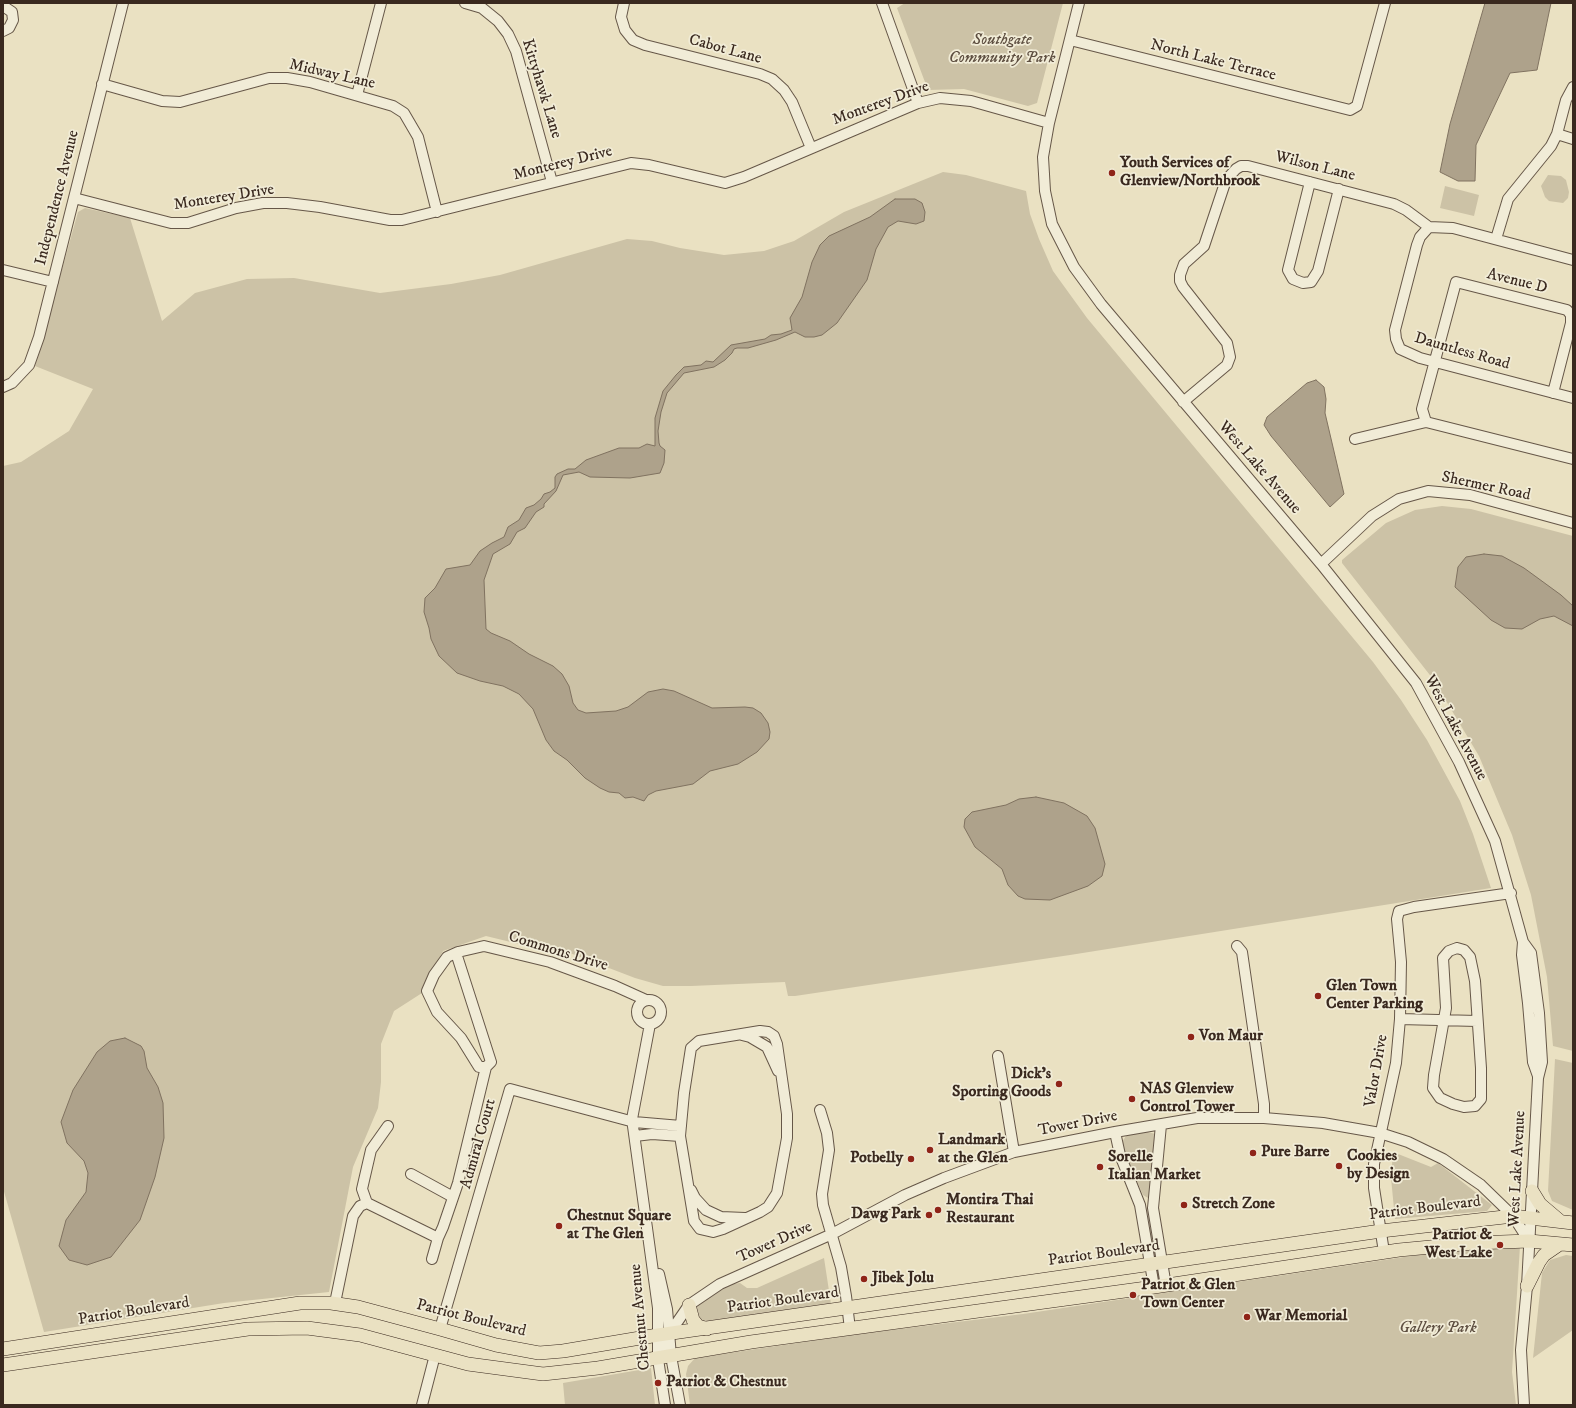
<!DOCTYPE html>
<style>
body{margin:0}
#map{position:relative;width:1576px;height:1408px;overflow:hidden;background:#eae1c2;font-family:"IM FELL DW Pica",serif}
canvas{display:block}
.frame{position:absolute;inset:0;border:4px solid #3a291f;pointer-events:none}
</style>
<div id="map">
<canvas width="1576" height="1408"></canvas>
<div class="frame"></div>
</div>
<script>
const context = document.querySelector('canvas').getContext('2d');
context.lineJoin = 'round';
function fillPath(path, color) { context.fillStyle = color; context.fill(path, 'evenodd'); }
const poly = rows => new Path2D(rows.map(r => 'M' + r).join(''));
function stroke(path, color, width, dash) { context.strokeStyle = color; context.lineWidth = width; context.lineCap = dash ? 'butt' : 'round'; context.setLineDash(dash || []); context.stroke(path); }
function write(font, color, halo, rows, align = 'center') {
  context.font = font + ' "IM FELL DW Pica",serif'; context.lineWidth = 3.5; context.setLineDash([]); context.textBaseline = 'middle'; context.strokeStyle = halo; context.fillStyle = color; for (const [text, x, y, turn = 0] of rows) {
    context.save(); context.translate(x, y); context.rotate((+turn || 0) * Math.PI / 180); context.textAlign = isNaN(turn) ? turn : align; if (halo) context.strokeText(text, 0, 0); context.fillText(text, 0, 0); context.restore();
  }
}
fillPath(poly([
 [905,3,1063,3,1037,103,1028,106,964,89,928,90,897,8],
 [943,172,966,175,1026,191,1030,214,1039,239,1053,271,1087,318,1373,662,1401,700,1427,740,1460,801,1473,834,1491,888,1070,955,795,996,788,996,785,982,691,986,663,986,635,978,562,950,535,948,486,936,443,951,422,993,394,1011,381,1044,381,1082,378,1108,353,1167,329,1292,224,1303,44,1332,3,1188,3,466,21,462,69,431,93,389,35,366,78,212,85,208,130,218,162,321,195,293,247,279,294,278,380,293,451,284,500,275,627,239,652,241,680,248,724,255,764,251,794,241,844,212],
 [1548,175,1561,176,1566,180,1569,192,1568,198,1563,203,1549,201,1545,197,1541,186],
 [1445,186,1479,195,1474,216,1440,208],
 [1442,506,1471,509,1573,536,1573,1051,1553,1046,1547,977,1531,895,1512,835,1479,756,1433,679,1342,563,1342,560,1386,523,1415,510],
 [1555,1059,1573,1063,1573,1210,1552,1201,1548,1191],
 [1147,1132,1156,1134,1150,1197,1148,1198,1143,1195,1123,1149,1122,1142,1128,1133],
 [1393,1152,1431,1167,1438,1163,1492,1205,1487,1211,1395,1219,1391,1178],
 [1520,1246,1512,1372,1516,1405,690,1405,686,1374,688,1366,695,1358,858,1334,1023,1314,1471,1247],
 [1566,1255,1573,1256,1573,1330,1533,1358,1542,1273,1550,1260],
 [824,1258,831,1304,696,1323,695,1308,715,1292,732,1284,740,1283,747,1288,757,1288],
 [651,1368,655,1405,565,1405,563,1383]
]), '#ccc2a6');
const water = poly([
 [1485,3,1551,3,1537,70,1510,73,1476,145,1475,181,1458,181,1440,172,1450,124,1485,3],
 [895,199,915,199,922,203,925,212,924,221,916,224,898,221,888,227,876,249,867,280,837,323,822,335,814,337,805,337,795,332,776,340,748,348,737,348,734,349,732,353,725,360,714,367,684,373,667,393,661,412,658,431,659,443,660,446,665,450,664,463,660,473,630,478,590,477,579,472,563,475,556,491,544,504,544,507,536,512,525,528,517,532,510,544,493,554,484,580,486,629,491,633,510,641,529,654,553,666,562,674,569,686,573,703,578,710,586,713,616,711,628,707,648,692,663,689,674,691,712,708,745,707,753,708,761,713,768,723,770,732,769,739,757,752,738,764,710,771,693,784,656,791,648,795,644,801,633,797,625,798,619,793,609,792,600,788,585,778,567,760,554,751,546,740,533,709,519,694,503,686,480,681,457,673,439,656,431,639,429,628,424,612,425,598,435,588,446,569,470,565,480,551,492,543,504,537,508,527,519,520,526,508,534,505,541,499,544,494,550,492,555,488,555,477,557,474,568,469,575,469,586,460,619,448,639,448,647,444,655,446,655,418,663,391,676,375,684,367,701,365,706,361,713,362,731,345,765,339,771,335,781,334,792,330,790,318,802,297,812,262,820,245,829,236,870,217,895,199],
 [1316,380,1324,387,1326,399,1325,413,1344,494,1330,507,1271,436,1264,425,1267,417,1307,383,1316,380],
 [1484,554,1502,556,1524,568,1561,595,1573,606,1573,626,1554,616,1540,619,1522,629,1505,628,1491,620,1455,587,1458,567,1466,557,1484,554],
 [1036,797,1064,803,1087,816,1095,828,1105,864,1102,876,1088,886,1050,900,1025,899,1018,896,1008,885,1002,869,975,847,964,827,965,819,972,812,1006,805,1019,799,1036,797],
 [125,1038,141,1046,144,1051,147,1068,158,1087,163,1103,164,1138,155,1177,140,1220,111,1257,87,1265,69,1260,59,1246,66,1220,86,1192,88,1173,84,1161,67,1143,61,1122,73,1090,97,1052,110,1041,125,1038]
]);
fillPath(water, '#aea28b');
stroke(water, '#807260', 1);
const minor = poly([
 [465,3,482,8,498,21,508,34,516,51,552,182],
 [624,3,621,17,625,30,633,40,645,45,760,74,772,79,784,90,792,102,811,148],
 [882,3,918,103],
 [1079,3,1049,123,1043,157,1045,191,1052,224,1074,267,1101,304,1321,564,1416,683,1459,762,1495,841,1523,942,1531,953,1539,1013,1542,1062,1538,1078,1527,1286,1521,1350,1524,1405],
 [3,6,12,12,13,20,9,28,3,31],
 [1070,40,1350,110,1357,106,1385,3],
 [102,84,162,101,180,102,269,78,287,78,310,82,393,106,404,113,418,137,437,212],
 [357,95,381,3],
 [1557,134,1573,139],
 [1310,182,1288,270,1293,279,1303,283,1311,282,1318,271,1339,189],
 [74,198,171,223,188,223,236,208,263,203,287,203,320,207,390,220,402,220,631,163,649,165,725,183,744,177,918,103,940,98,971,101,1049,123],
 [1429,227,1420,237,1417,245,1395,330,1396,339,1400,349,1420,358,1573,398],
 [1496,239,1508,199,1551,146,1557,134,1566,100,1573,87],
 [3,270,53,282],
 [3,387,12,383,29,365,39,337,123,3],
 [1183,402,1227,365,1230,357,1227,343,1183,287,1180,281,1180,275,1184,264,1204,246,1226,180,1236,169,1241,166,1248,166,1394,204,1406,210,1429,227,1453,228,1573,260],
 [1426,422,1422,409,1456,282,1567,310,1571,315,1571,323,1553,393],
 [1355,439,1426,422,1573,459],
 [1321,564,1372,516,1399,499,1428,491,1470,495,1573,523],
 [1523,942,1522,955,1528,1003,1533,1062,1538,1076],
 [1237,946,1242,952,1264,1104,1264,1118],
 [1457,948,1464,950,1470,957,1475,981,1481,1068,1481,1099,1475,1106,1464,1107,1453,1104,1440,1098,1433,1088,1434,1075,1446,1008,1443,958,1449,951,1457,948],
 [458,952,457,956,491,1062,486,1067,479,1067,461,1038,437,1012,427,991,434,975,447,957,458,952,484,946,550,962,615,986,646,1000],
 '637 1012a12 12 0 1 1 24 0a12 12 0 1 1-24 0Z',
 [1400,1019,1477,1021],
 [650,1024,632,1119,658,1308,658,1359,665,1405],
 [760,1031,768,1032,774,1036,777,1044,787,1114,787,1138,777,1193,768,1207,760,1212,723,1229,713,1232,700,1229,694,1221,680,1136,684,1093,691,1048,699,1041,760,1031],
 [742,1035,750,1037,767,1047,778,1071],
 [998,1056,1014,1152],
 [820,1110,827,1133,829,1150,822,1194,823,1205,841,1267,846,1296,850,1329],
 [1161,1125,1153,1208,1166,1286],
 [388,1126,371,1150,362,1189,367,1203,438,1238],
 [1115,1132,1120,1155,1140,1205,1154,1287],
 [635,1136,652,1134,680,1136],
 [411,1174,453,1197],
 [691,1190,695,1198,706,1210,721,1217,745,1218],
 [1384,1252,1374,1188,1374,1164,1396,1063,1400,1019,1401,962,1397,919,1399,911,1414,907,1511,893],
 [432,1259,438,1238,443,1227,458,1183,486,1067],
 [659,1274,667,1309,671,1356,680,1405],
 [335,1303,353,1216,360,1206,367,1203],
 [440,1329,510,1089,634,1122,681,1126],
 [658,1359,669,1334,689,1305,720,1284,832,1234,905,1195,944,1178,1014,1152,1115,1132,1197,1118,1264,1118,1323,1123,1380,1133,1408,1142,1443,1159,1481,1185,1513,1216,1529,1241],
 [422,1405,435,1355]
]);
const major = poly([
 [1532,1191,1540,1204,1560,1221],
 [1527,1286,1539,1262,1544,1255,1560,1244],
 [689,1305,693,1320,698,1326,707,1329],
 [3,1349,300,1303,331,1303,358,1307,440,1329,496,1345,539,1353,563,1351,658,1335,1381,1231,1513,1216,1573,1223],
 [3,1365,248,1329,307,1328,360,1335,468,1364,543,1374,598,1368,751,1342,1154,1287,1399,1250,1473,1243,1529,1241,1573,1245]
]);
stroke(minor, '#665748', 12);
stroke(major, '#3a291f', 14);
stroke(minor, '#f1ecd7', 10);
stroke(major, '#eae1c2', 13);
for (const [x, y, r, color] of [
 [1112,173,4,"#8f2418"],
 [1318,996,4,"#8f2418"],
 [1191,1037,4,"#8f2418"],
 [1059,1084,4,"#8f2418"],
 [1132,1099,4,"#8f2418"],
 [930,1150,4,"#8f2418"],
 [1253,1153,4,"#8f2418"],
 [911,1159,4,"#8f2418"],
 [1339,1166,4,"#8f2418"],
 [1100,1167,4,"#8f2418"],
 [1184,1205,4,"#8f2418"],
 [938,1210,4,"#8f2418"],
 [929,1215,4,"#8f2418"],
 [559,1226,4,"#8f2418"],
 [1500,1245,4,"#8f2418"],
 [864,1279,4,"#8f2418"],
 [1133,1295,4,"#8f2418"],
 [1247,1317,4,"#8f2418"],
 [658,1383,4,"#8f2418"]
]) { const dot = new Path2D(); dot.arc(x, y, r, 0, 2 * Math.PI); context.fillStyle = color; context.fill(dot); stroke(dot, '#f1ecd7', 1.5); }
write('italic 16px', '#5e4f41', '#f1ecd7', [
 ["Southgate",1002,41],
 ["Community Park",1002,59],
 ["Gallery Park",1438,1329]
]);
write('16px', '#3a291f', '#f1ecd7', [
 ["Cabot Lane",725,50,15],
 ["North Lake Terrace",1213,61,14],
 ["Midway Lane",332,75,13],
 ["Kittyhawk Lane",541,89,73],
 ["Monterey Drive",881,104,-20],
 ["Monterey Drive",563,164,-14],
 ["Wilson Lane",1315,167,14],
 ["Independence Avenue",58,198,-76],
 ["Monterey Drive",224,198,-9],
 ["Avenue D",1517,282,14],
 ["Dauntless Road",1462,352,16],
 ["West Lake Avenue",1259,468,49],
 ["Shermer Road",1486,487,12],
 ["West Lake Avenue",1455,728,62],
 ["Commons Drive",558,952,17],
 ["Valor Drive",1377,1071,-80],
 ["Tower Drive",1078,1124,-11],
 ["Admiral Court",479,1144,-74],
 ["West Lake Avenue",1518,1169,-87],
 ["Patriot Boulevard",1425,1209,-7],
 ["Tower Drive",775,1243,-24],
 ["Patriot Boulevard",1104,1254,-8],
 ["Patriot Boulevard",783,1301,-8],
 ["Patriot Boulevard",134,1312,-9],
 ["Chestnut Avenue",641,1317,-95],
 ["Patriot Boulevard",471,1319,14]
]);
write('bold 16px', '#3a291f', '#f1ecd7', [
 ["Youth Services of",1120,164],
 ["Glenview/Northbrook",1120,182],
 ["Glen Town",1326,987],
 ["Center Parking",1326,1005],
 ["Von Maur",1199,1037],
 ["Dick's",1051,1075,"right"],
 ["Sporting Goods",1051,1093,"right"],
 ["NAS Glenview",1140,1090],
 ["Control Tower",1140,1108],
 ["Landmark",938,1141],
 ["at the Glen",938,1159],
 ["Pure Barre",1261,1153],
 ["Cookies",1347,1157],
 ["by Design",1347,1175],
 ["Sorelle",1108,1158],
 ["Italian Market",1108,1176],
 ["Potbelly",903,1159,"right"],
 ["Montira Thai",946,1201],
 ["Restaurant",946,1219],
 ["Stretch Zone",1192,1205],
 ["Dawg Park",921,1215,"right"],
 ["Chestnut Square",567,1217],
 ["at The Glen",567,1235],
 ["Patriot &",1492,1236,"right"],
 ["West Lake",1492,1254,"right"],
 ["Jibek Jolu",872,1279],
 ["Patriot & Glen",1141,1286],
 ["Town Center",1141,1304],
 ["War Memorial",1255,1317],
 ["Patriot & Chestnut",666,1383]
], 'left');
</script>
